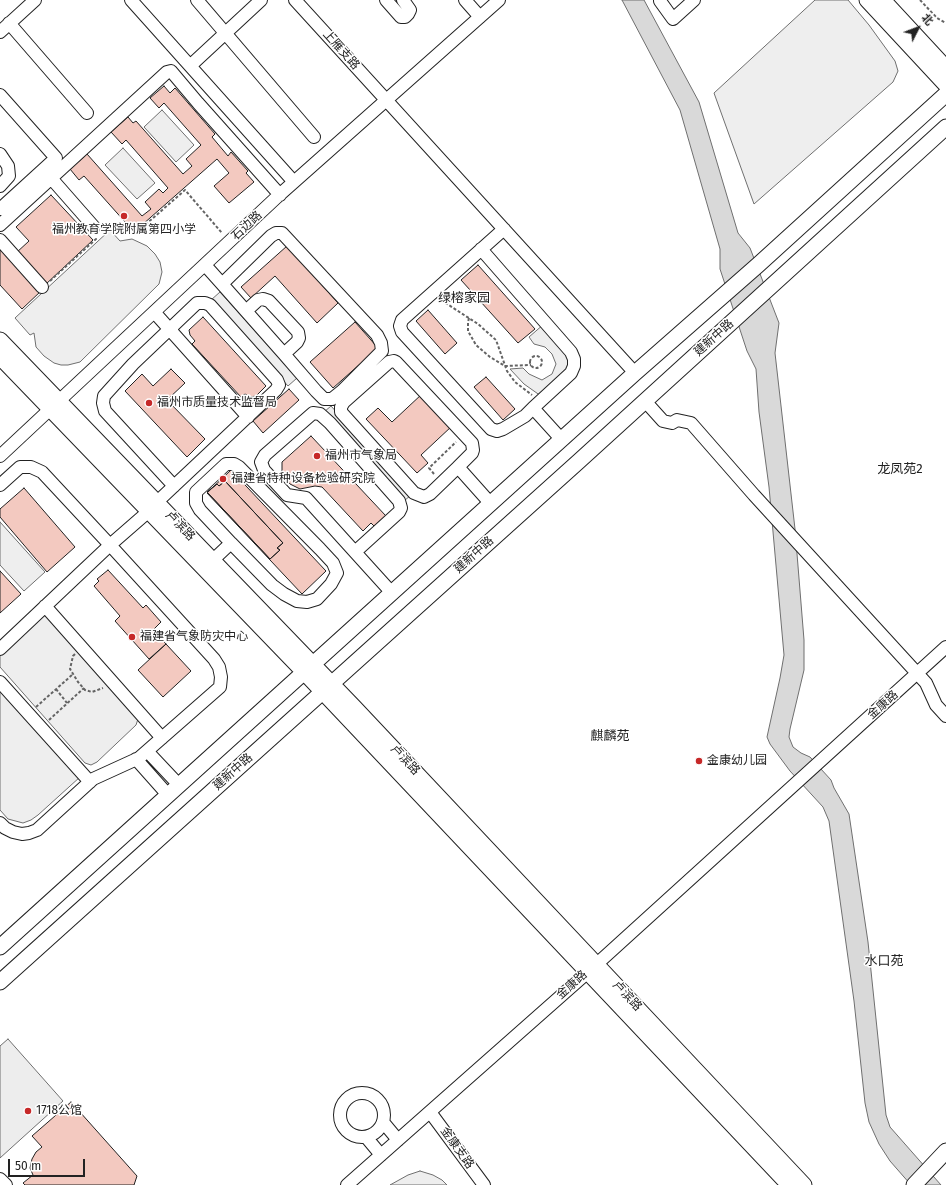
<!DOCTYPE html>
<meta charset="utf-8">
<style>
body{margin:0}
#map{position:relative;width:946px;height:1185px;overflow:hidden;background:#fff;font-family:"Fira Sans","Noto Sans SC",sans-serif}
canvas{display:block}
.north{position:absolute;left:898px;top:8px;width:40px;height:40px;-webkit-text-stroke:3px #fff;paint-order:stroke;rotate:48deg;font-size:11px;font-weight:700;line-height:16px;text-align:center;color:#222}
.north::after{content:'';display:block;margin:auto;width:14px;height:18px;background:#222;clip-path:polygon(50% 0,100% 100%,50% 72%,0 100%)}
.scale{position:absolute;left:8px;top:1159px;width:77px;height:18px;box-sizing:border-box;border:2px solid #222;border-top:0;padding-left:5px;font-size:12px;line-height:14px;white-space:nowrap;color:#222;-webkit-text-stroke:3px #fff;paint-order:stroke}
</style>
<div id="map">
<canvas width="946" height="1185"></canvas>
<div class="north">北</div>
<div class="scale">50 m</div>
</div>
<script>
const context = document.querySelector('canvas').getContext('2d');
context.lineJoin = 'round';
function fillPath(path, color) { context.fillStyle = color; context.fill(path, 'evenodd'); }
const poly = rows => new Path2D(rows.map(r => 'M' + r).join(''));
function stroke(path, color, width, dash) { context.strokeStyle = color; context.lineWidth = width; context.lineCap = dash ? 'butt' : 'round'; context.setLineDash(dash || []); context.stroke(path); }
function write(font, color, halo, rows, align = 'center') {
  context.font = font + ' "Fira Sans","Noto Sans SC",sans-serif'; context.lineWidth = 3; context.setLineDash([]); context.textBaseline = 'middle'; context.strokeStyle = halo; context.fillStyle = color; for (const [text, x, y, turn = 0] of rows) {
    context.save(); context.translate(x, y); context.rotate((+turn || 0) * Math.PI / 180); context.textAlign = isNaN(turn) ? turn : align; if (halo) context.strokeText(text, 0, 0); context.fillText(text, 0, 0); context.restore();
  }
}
const green = poly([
 [815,0,848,0,869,25,895,61,898,71,893,82,754,204,714,93,815,0],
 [162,110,194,145,176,162,144,127,162,110],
 [123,148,155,183,137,199,105,165,123,148],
 [110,230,120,241,132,239,147,246,155,254,160,262,162,272,159,284,80,362,68,365,61,365,54,363,44,356,36,347,34,333,30,335,15,318,110,230],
 [220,292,297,378,288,386,211,300,220,292],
 [544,324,570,355,568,372,541,396,524,384,510,369,523,368,529,374,542,380,552,374,556,364,552,354,545,347,534,344,529,337,544,324],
 [331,406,411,495,404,501,324,412,331,406],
 [0,522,45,572,24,591,0,565,0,522],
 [45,615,138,719,136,725,97,762,91,765,85,763,0,667,0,652,39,616,45,615],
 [0,687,80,777,38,815,31,820,23,823,8,819,0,810,0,687],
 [420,1171,433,1175,442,1180,447,1185,390,1185,408,1175,420,1171]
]);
fillPath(green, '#eee');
stroke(green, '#6f6f6f', 1);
const parking = poly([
 [8,1039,63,1101,0,1158,0,1046,8,1039]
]);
fillPath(parking, '#ededed');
stroke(parking, '#6f6f6f', 1);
const water = poly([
 [622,0,644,0,699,102,738,233,750,248,779,323,775,353,795,529,804,640,804,670,790,729,789,737,793,747,801,753,810,757,831,780,834,788,849,814,868,942,886,1115,890,1127,941,1185,911,1185,890,1161,879,1144,869,1122,865,1103,854,1001,829,821,823,807,790,771,770,744,767,737,780,678,784,655,769,487,759,412,756,369,747,351,720,269,720,249,680,110,622,0]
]);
fillPath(water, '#d9d9d9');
stroke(water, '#6f6f6f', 1);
const building = poly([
 [164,86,170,93,175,88,215,134,212,137,228,156,231,152,248,171,246,173,254,182,229,203,214,186,229,173,217,159,134,232,84,176,79,180,70,169,87,154,142,216,151,209,145,202,159,189,163,193,168,188,126,140,122,144,111,132,128,117,133,123,136,121,183,174,192,166,186,159,201,145,164,103,159,108,150,98,164,86],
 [51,195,93,240,45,285,16,253,29,241,16,227,51,195],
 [287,246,338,303,317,323,275,276,251,298,241,287,287,246],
 [2,249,41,291,22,309,0,285,0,251,2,249],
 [478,265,535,329,518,343,461,280,478,265],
 [428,310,457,343,445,354,416,321,428,310],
 [203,317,266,386,256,396,250,397,245,394,241,397,192,344,195,341,190,335,189,330,203,317],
 [355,322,378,348,333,388,310,362,355,322],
 [171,369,185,383,167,400,205,439,187,457,125,391,142,374,153,386,171,369],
 [486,377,515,409,503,420,474,387,486,377],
 [289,389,299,400,263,433,253,421,289,389],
 [422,394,452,426,421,455,428,463,417,473,366,419,378,408,392,422,422,394],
 [311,436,386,516,375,527,371,523,363,531,322,487,315,486,300,489,290,484,284,477,282,473,282,462,311,436],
 [231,470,326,571,302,594,207,493,231,470],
 [225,481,283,543,277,548,280,550,270,559,207,492,217,484,219,486,225,481],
 [225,481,283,543,277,548,280,550,270,559,207,492,217,484,219,486,225,481],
 [24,488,75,547,47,572,0,517,0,509,24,488],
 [108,570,143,608,146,605,161,622,153,630,166,644,149,659,115,621,120,616,94,586,99,581,97,579,108,570],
 [0,571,21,594,0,613,0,571],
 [166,644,191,671,163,697,138,670,166,644],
 [71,1102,137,1176,134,1185,25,1185,23,1183,33,1175,30,1168,32,1159,36,1152,42,1147,32,1136,71,1102]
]);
fillPath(building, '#f3c9c0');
stroke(building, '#222', 1);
const minor = poly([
 [131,0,294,182],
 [197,0,314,137],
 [295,0,635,373],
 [386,0,401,17,405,17,408,14,410,10,403,0],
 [465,0,480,17],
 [660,1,673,19,694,0],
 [9,23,87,113],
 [0,32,35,0],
 [190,66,261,0],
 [0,95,56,158,0,209],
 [0,154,8,166,9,176,0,186],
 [51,178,94,227],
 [0,225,167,72,171,71,198,103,280,195],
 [504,229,402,320,400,326,402,332,491,429,497,431,503,429,525,416,533,408,562,440],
 [0,240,42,287],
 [481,249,571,352,574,359,574,366,571,373,533,408],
 [205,265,222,284,284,354,316,391,324,399,332,399,342,391,382,351,381,343,377,335,282,233,276,233,271,236,222,284],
 [246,311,258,300,263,299,269,301,298,332,299,338,297,342,284,354],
 [155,313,248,417],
 [645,401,663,421,672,423,677,420,691,423,754,495,926,683,936,705,946,716],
 [0,456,277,197,499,0],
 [458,467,472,453,473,450,472,443,396,362,394,361,389,362,344,402,341,407,341,412,414,493,424,497,430,494,458,467,491,504],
 [0,485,20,467,31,467,42,472,110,545,214,659,219,667,221,677,220,687,139,758,93,779,37,830,29,833,22,834,13,832,5,828,0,823],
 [157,502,174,486,224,439,276,390,279,385,277,380,210,305,205,303,197,303,133,364,104,396,103,403,105,411,174,486],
 [355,552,399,512,401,508,399,501,330,423,320,414,313,413,265,455,261,462,264,470,287,495,306,498,392,593],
 [213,560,231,543,272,585,284,594,297,601,307,602,317,599,331,584,337,573,333,563,320,549,239,467,234,464,226,464,196,492,196,503,200,510,231,543],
 [45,606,162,738],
 [0,649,110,545,149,511],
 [0,682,90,782],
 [147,751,179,785],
 [136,759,168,795],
 '340 1115a22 22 0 1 1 44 0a22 22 0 1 1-44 0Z',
 [430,1112,484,1185],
 [383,1122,398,1140],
 [366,1137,381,1155],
 [0,1179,6,1185],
 [347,1185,588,972,946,647]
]);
const major = poly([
 [867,0,946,85],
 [883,0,946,68],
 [0,340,354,707,804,1185],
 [0,357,304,672,789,1185],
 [0,947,635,373,758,265,946,94],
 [0,982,578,462,946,127],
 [914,1185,946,1151]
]);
stroke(minor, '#222', 14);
stroke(major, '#222', 17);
stroke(poly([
 [920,0,937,18,946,23],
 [104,229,136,233,185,190,222,233],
 [50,281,96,239,96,238],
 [441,300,478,324,496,340,507,371,515,382,532,395],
 [469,318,468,322,468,331,476,345,490,357,505,366,531,365],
 '530 362a6 6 0 1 1 12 0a6 6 0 1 1-12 0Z',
 [434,474,429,468,456,442],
 [75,654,73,656,70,669,78,682,85,690,92,692,103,688],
 [56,689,67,703],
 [36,707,72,675],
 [49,720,84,688]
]), '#646464', 2, [3, 2]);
stroke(minor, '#fff', 12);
stroke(major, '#fff', 15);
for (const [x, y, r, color] of [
 [124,216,4,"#c62828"],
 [149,403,4,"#c62828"],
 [317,456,4,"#c62828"],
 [223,479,4,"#c62828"],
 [132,637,4,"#c62828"],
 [699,761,4,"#c62828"],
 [28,1111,4,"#c62828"]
]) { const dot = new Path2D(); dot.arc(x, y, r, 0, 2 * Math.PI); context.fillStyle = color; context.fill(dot); stroke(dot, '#fff', 1.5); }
write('12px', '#222', '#fff', [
 ["上雁支路",341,50,48],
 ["石边路",247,226,-43],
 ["建新中路",714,338,-42],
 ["卢滨路",180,526,46],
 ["建新中路",474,555,-42],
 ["金康路",883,705,-42],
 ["卢滨路",405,760,47],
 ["建新中路",233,772,-42],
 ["金康路",572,985,-42],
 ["卢滨路",627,996,47],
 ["金康支路",457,1148,54]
]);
write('12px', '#222', '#fff', [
 ["福州教育学院附属第四小学",124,230,"center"],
 ["福州市质量技术监督局",157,403],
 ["福州市气象局",325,456],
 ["福建省特种设备检验研究院",231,479],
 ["福建省气象防灾中心",140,637],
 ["金康幼儿园",707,761],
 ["1718公馆",36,1111]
], 'left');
write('13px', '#222', '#fff', [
 ["绿榕家园",464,298],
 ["龙凤苑2",900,469],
 ["麒麟苑",610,736],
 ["水口苑",884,961]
]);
</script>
